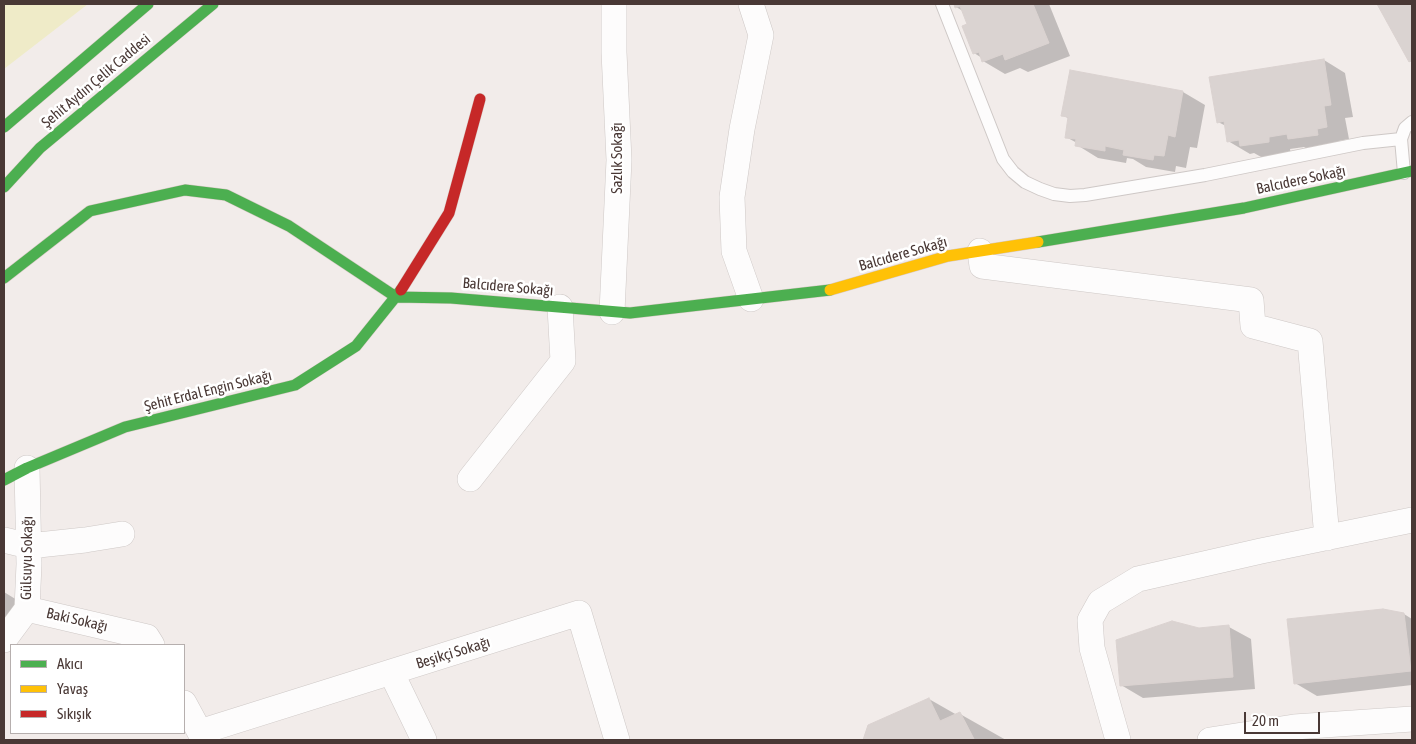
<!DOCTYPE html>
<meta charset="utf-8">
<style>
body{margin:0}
#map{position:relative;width:1416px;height:744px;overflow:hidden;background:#f2ecea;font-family:"Asap Condensed",sans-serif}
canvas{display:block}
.frame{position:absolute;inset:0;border:5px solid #493835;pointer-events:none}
.legend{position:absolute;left:10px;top:644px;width:175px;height:90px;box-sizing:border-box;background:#fff;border:1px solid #b6afae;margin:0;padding:6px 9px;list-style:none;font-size:15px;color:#493835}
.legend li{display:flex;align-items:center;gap:10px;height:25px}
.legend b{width:25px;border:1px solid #b6afae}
.scale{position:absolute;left:1244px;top:712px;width:76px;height:22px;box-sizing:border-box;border:2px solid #493835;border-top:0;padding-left:6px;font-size:15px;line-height:18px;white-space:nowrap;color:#493835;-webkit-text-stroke:4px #fff;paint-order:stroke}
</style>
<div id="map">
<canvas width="1416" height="744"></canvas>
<div class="frame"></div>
<ul class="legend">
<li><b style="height:6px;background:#4caf50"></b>Akıcı</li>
<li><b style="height:6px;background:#ffc107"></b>Yavaş</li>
<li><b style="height:6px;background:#c62828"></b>Sıkışık</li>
</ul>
<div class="scale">20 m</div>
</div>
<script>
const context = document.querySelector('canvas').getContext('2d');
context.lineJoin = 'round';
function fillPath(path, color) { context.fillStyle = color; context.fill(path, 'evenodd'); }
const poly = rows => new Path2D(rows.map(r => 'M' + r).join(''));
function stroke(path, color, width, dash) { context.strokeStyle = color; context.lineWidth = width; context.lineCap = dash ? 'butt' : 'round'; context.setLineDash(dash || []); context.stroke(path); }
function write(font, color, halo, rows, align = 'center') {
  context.font = font + ' "Asap Condensed",sans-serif'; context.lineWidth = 5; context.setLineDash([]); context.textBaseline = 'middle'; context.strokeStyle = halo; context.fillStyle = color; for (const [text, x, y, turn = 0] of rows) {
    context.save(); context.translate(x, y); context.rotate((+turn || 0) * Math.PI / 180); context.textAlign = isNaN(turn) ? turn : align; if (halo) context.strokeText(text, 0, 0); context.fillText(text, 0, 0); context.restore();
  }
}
fillPath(poly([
 [4,4,88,4,4,69]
]), '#efebc8');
fillPath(poly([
 [955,4,1049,4,1070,56,1028,72,1020,68,1005,74,983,61,982,58,974,53,969,25,963,11,956,7],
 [1378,4,1412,4,1412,63,1410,61],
 [1324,60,1345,73,1353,117,1345,118,1349,139,1339,141,1340,147,1311,151,1304,147,1290,149,1291,154,1263,158,1254,153,1250,154,1228,141,1226,126,1218,122],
 [1071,72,1183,92,1205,105,1197,148,1190,147,1186,168,1176,166,1175,172,1146,167,1133,159,1127,158,1126,163,1098,158,1077,145,1077,143,1066,137,1069,119,1063,115],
 [4,592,17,600,4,634],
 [1404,614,1412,619,1412,685,1317,696,1295,683],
 [1229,627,1251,639,1255,689,1143,698,1121,685,1199,629],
 [929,699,957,715,960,714,1006,740,864,740,869,726]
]), '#0003');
const building = poly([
 [954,4,1033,4,1049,43,1005,60,1003,54,982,62,979,52,973,54,962,26,967,24,960,6,955,8,954,4],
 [1377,4,1412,4,1412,60,1409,62,1377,4],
 [1324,59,1331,105,1324,106,1327,127,1317,129,1318,135,1288,139,1287,134,1269,137,1269,142,1240,146,1239,140,1227,142,1224,121,1217,123,1209,77,1324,59],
 [1070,70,1183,91,1175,137,1168,135,1164,156,1154,155,1153,160,1123,155,1124,150,1105,146,1105,151,1075,146,1076,139,1065,138,1068,117,1061,116,1070,70],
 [1383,609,1404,613,1411,671,1294,684,1287,619,1383,609],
 [1172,621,1199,628,1229,625,1233,677,1120,686,1116,640,1172,621],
 [929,698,940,721,960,712,974,739,971,740,863,740,868,725,929,698]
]);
fillPath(building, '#dad3d1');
stroke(building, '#dad2d0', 1);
const lane = poly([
 [942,4,1003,159,1013,172,1025,182,1040,189,1054,194,1070,196,1085,195,1205,175,1363,143,1401,139],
 [1404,173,1401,139,1405,128,1412,122]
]);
const street = poly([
 [980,251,982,266,1251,300,1253,326,1310,341,1327,538],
 [751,299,734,251,732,197,742,129,761,35,751,4],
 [612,312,619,160,614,52,614,4],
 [470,479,563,361,560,307],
 [4,540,29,546,85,540,122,534],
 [27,609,147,637,152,645],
 [4,640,27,609,29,564,27,468],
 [391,672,424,740],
 [184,703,204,740],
 [200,732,579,613,617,740],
 [1118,740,1092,648,1090,620,1100,602,1138,579,1261,551,1412,520],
 [1210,740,1294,727,1412,719]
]);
const fast = poly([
 [4,127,148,4],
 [4,187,40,148,213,4],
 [1038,242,1244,208,1412,171],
 [4,278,90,211,185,190,226,195,289,226,396,297],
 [396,297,451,298,630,313,830,290],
 [4,480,27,468,125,427,295,385,356,346,401,290]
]);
const slow = poly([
 [830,290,948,256,1038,242]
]);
const jam = poly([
 [401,290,449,213,480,99]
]);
stroke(lane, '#cec8c6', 14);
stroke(street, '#cec8c6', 26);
stroke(fast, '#d7c9c4', 12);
stroke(slow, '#d7c9c4', 12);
stroke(jam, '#d7c9c4', 12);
stroke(lane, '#fdfcfc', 12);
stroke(street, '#fdfcfc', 25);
stroke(fast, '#4caf50', 11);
stroke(slow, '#ffc107', 11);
stroke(jam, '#c62828', 11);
write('15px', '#493835', '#fff', [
 ["Şehit Aydın Çelik Caddesi",96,81,-40],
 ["Sazlık Sokağı",617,158,-90],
 ["Balcıdere Sokağı",1301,180,-12],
 ["Balcıdere Sokağı",903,254,-16],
 ["Balcıdere Sokağı",508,287,5],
 ["Şehit Erdal Engin Sokağı",208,391,-14],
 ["Gülsuyu Sokağı",27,558,-89],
 ["Baki Sokağı",77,620,13],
 ["Beşikçi Sokağı",453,653,-17]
]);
</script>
